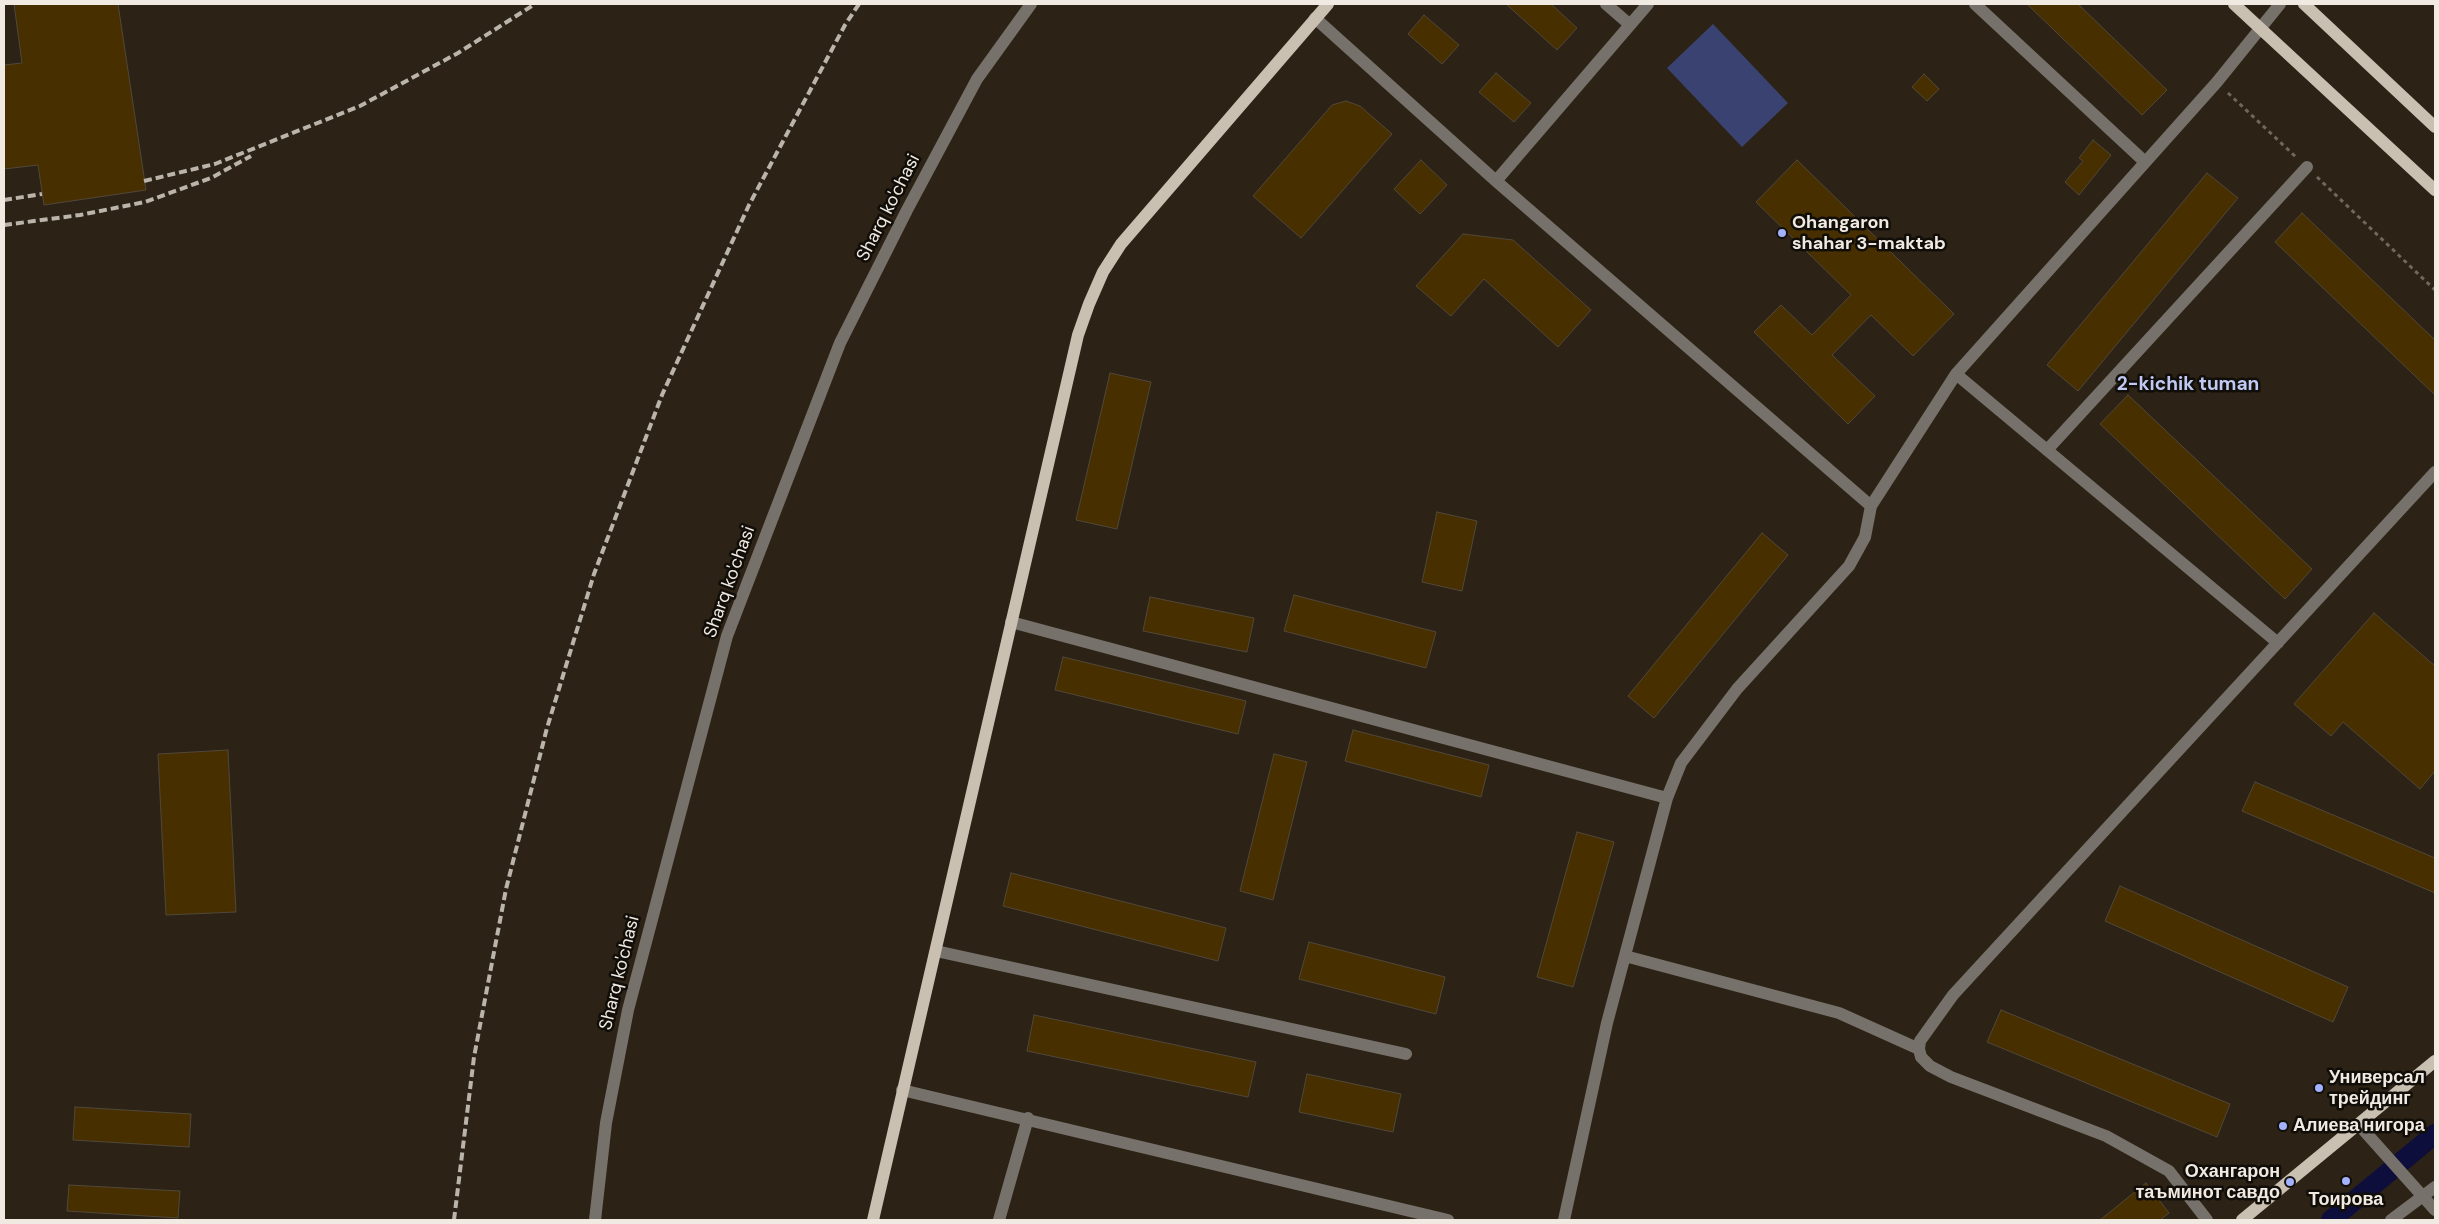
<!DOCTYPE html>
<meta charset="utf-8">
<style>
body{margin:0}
#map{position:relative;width:2439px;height:1224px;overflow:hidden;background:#2c2316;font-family:"DM Sans",sans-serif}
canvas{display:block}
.frame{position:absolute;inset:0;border:5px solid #f0eae2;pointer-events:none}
</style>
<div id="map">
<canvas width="2439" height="1224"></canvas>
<div class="frame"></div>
</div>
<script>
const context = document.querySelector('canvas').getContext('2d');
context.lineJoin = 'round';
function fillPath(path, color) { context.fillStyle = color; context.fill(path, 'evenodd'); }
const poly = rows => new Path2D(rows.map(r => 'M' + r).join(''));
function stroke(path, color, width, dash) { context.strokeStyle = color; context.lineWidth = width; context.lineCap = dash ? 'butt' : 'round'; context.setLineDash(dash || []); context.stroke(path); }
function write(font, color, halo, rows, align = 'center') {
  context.font = font + ' "DM Sans",sans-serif'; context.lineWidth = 5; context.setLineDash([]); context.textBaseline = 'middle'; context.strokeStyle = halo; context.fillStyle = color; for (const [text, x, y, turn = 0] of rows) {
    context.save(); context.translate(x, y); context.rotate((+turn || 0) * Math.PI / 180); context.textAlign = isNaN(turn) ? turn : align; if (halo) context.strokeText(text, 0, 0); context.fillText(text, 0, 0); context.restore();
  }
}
fillPath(poly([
 [1713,24,1788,103,1742,147,1667,68]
]), '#3a4272');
stroke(poly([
 [2331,1220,2435,1134]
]), '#0d0e3b', 20);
const building = poly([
 [14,4,118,4,146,190,44,205,38,165,4,169,4,65,22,63,14,4],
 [1506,4,1551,4,1577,28,1557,50,1506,4],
 [2027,4,2078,4,2167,90,2142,115,2027,4],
 [1424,15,1459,45,1442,64,1408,34,1424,15],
 [1496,73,1531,103,1514,122,1479,92,1496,73],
 [1924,74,1939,89,1927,101,1912,87,1924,74],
 [1346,101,1360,106,1392,134,1301,238,1253,196,1332,105,1346,101],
 [2093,140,2111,155,2079,195,2065,182,2083,161,2079,158,2093,140],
 [1421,160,1447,185,1420,214,1394,189,1421,160],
 [1797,160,1954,314,1913,356,1871,315,1832,355,1875,396,1848,424,1754,332,1781,305,1812,335,1851,295,1756,202,1797,160],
 [2207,173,2238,198,2078,391,2047,365,2207,173],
 [2302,213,2435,340,2435,395,2275,242,2302,213],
 [1463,234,1513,240,1591,310,1558,347,1484,279,1451,316,1416,286,1463,234],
 [1110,373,1151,382,1117,529,1076,520,1110,373],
 [2128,395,2312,569,2285,599,2100,424,2128,395],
 [1437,512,1477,521,1462,591,1422,582,1437,512],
 [1762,533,1788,555,1654,718,1628,696,1762,533],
 [1294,595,1436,632,1426,668,1284,631,1294,595],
 [1150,597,1254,618,1247,652,1143,631,1150,597],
 [2374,613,2435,666,2435,771,2420,789,2343,722,2331,736,2294,704,2374,613],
 [1063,657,1246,701,1238,734,1055,690,1063,657],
 [1353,730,1489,765,1481,797,1345,761,1353,730],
 [228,750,236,912,166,915,158,754,228,750],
 [1274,754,1307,762,1273,900,1240,891,1274,754],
 [2255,782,2435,858,2435,893,2242,811,2255,782],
 [1577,832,1614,842,1573,987,1537,977,1577,832],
 [1011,873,1226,928,1218,961,1003,906,1011,873],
 [2120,886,2348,987,2333,1022,2105,921,2120,886],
 [1309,942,1445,977,1436,1014,1299,979,1309,942],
 [2001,1010,2230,1104,2217,1137,1987,1042,2001,1010],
 [1034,1015,1256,1062,1248,1097,1027,1051,1034,1015],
 [1307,1074,1401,1094,1393,1132,1299,1112,1307,1074],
 [75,1107,191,1114,189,1147,73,1140,75,1107],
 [2146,1183,2169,1213,2160,1220,2100,1220,2146,1183],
 [69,1185,180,1191,178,1218,67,1211,69,1185]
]);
fillPath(building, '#472f00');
stroke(building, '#51483a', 1);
stroke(poly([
 [2228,93,2296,157],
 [2317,177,2435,290]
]), '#70685c', 3, [4, 4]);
stroke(poly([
 [1606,4,1629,24],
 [1975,4,2145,162],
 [1315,18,1496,181,1871,506],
 [1496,181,1648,4],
 [1956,374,2278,643],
 [2047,450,2307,167],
 [1011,622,1667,798],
 [936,951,1406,1054],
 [1625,956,1839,1013,1919,1049],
 [902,1090,1448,1220],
 [2359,1125,2435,1210],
 [595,1220,606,1123,628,1010,727,636,840,343,907,210,977,79,1031,4],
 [999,1220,1028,1118],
 [1564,1220,1607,1023,1667,798,1681,763,1737,689,1849,566,1865,537,1871,506,1956,374,2217,82,2280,4],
 [2207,1220,2169,1171,2106,1136,1951,1077,1930,1066,1921,1057,1919,1049,1920,1041,1953,995,2435,472],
 [2391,1220,2435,1187]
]), '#76726b', 12);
stroke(poly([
 [2234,4,2435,190],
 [2304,4,2435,127],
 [873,1220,1078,335,1089,304,1103,272,1121,244,1328,4],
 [2242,1220,2435,1061]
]), '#cac0b2', 12);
stroke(poly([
 [144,181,215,164,360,106,458,53,535,4],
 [4,200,42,194],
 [4,225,80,215,145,202,211,178,251,156],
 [454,1220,474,1057,506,889,547,728,594,574,662,395,749,205,845,25,859,4]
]), '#bbb4ab', 4, [8, 4]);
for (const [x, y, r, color] of [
 [1782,233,5,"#a3b2fd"],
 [2319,1088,5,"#a3b2fd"],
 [2283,1126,5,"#a3b2fd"],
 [2346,1181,5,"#a3b2fd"],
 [2290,1182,5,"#a3b2fd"]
]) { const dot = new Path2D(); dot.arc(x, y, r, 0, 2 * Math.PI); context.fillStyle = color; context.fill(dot); stroke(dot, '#110d08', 2); }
write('18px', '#f0eae2', '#110d08', [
 ["Sharq ko'chasi",889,208,-63],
 ["Sharq ko'chasi",730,582,-70],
 ["Sharq ko'chasi",620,973,-76]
]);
write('bold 18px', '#f0eae2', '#110d08', [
 ["Ohangaron",1792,223],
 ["shahar 3-maktab",1792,244],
 ["Универсал",2329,1078],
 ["трейдинг",2329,1099],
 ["Алиева нигора",2293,1126],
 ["Охангарон",2280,1172,"right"],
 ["таъминот савдо",2280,1193,"right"],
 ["Тоирова",2346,1200,"center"]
], 'left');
write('bold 19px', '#bfc9f3', '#110d08', [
 ["2-kichik tuman",2188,385]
]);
</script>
